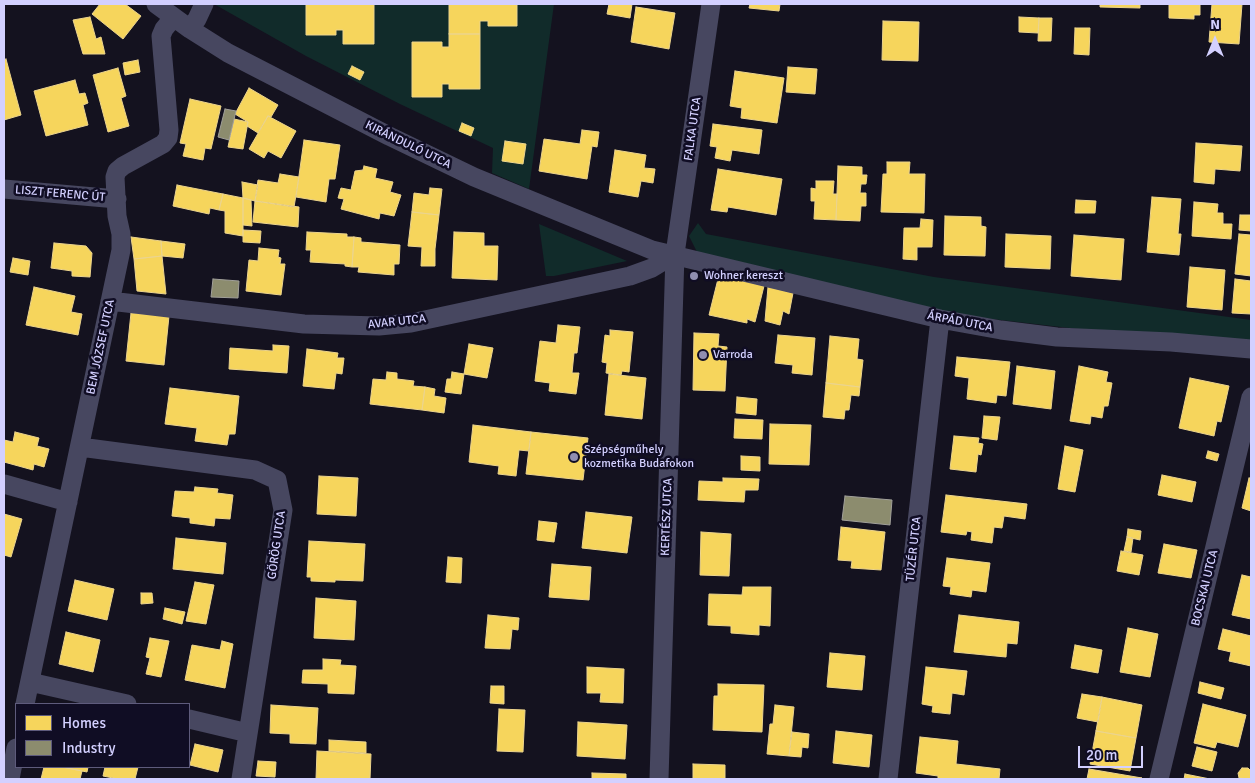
<!DOCTYPE html>
<meta charset="utf-8">
<style>
body{margin:0}
#map{position:relative;width:1255px;height:783px;overflow:hidden;background:#14121f;font-family:Signika,sans-serif}
canvas{display:block}
.frame{position:absolute;inset:0;border:5px solid #d3d0ff;pointer-events:none}
.legend{position:absolute;left:15px;top:703px;width:175px;height:65px;box-sizing:border-box;background:#100d24;border:1px solid #5e5b7c;margin:0;padding:6px 9px;list-style:none;font-size:15px;color:#d3d0ff}
.legend li{display:flex;align-items:center;gap:10px;height:25px}
.legend b{width:25px;border:1px solid #5e5b7c}
.north{position:absolute;left:1190px;top:15px;width:50px;height:50px;-webkit-text-stroke:4px #100d24;paint-order:stroke;rotate:0deg;font-size:14px;font-weight:700;line-height:20px;text-align:center;color:#d3d0ff}
.north::after{content:'';display:block;margin:auto;width:18px;height:22px;background:#d3d0ff;clip-path:polygon(50% 0,100% 100%,50% 72%,0 100%)}
.scale{position:absolute;left:1078px;top:746px;width:65px;height:22px;box-sizing:border-box;border:2px solid #d3d0ff;border-top:0;padding-left:6px;font-size:15px;line-height:18px;white-space:nowrap;color:#d3d0ff;-webkit-text-stroke:4px #100d24;paint-order:stroke}
</style>
<div id="map">
<canvas width="1255" height="783"></canvas>
<div class="frame"></div>
<ul class="legend">
<li><b style="height:14px;background:#f6d55c"></b>Homes</li>
<li><b style="height:14px;background:#8c8c6e"></b>Industry</li>
</ul>
<div class="north">N</div>
<div class="scale">20 m</div>
</div>
<script>
const context = document.querySelector('canvas').getContext('2d');
context.lineJoin = 'round';
function fillPath(path, color) { context.fillStyle = color; context.fill(path, 'evenodd'); }
const poly = rows => new Path2D(rows.map(r => 'M' + r).join(''));
function stroke(path, color, width, dash) { context.strokeStyle = color; context.lineWidth = width; context.lineCap = dash ? 'butt' : 'round'; context.setLineDash(dash || []); context.stroke(path); }
function write(font, color, halo, rows, align = 'center') {
  context.font = font + ' Signika,sans-serif'; context.lineWidth = 5; context.setLineDash([]); context.textBaseline = 'middle'; context.strokeStyle = halo; context.fillStyle = color; for (const [text, x, y, turn = 0] of rows) {
    context.save(); context.translate(x, y); context.rotate((+turn || 0) * Math.PI / 180); context.textAlign = isNaN(turn) ? turn : align; if (halo) context.strokeText(text, 0, 0); context.fillText(text, 0, 0); context.restore();
  }
}
fillPath(poly([
 [214,4,554,4,529,189,492,173,493,148,400,104,306,56],
 [698,223,706,234,934,277,1251,320,1251,345,1095,331,941,313,698,254,689,236],
 [539,224,627,261,554,276,546,276]
]), '#112b2a');
const homes = poly([
 [100,4,125,4,141,16,123,39,92,14,100,4],
 [306,4,374,4,374,44,343,44,343,30,336,30,336,35,306,35,306,4],
 [449,4,517,4,517,26,488,26,488,21,480,21,480,34,449,34,449,4],
 [609,4,632,4,630,18,607,14,609,4],
 [750,4,780,4,779,11,749,8,750,4],
 [1100,4,1140,4,1140,8,1100,7,1100,4],
 [1169,4,1200,4,1200,15,1194,15,1194,19,1169,18,1169,4],
 [1212,4,1242,4,1239,44,1209,42,1212,4],
 [636,7,675,13,669,49,631,42,636,7],
 [90,17,96,39,101,37,105,54,83,54,73,20,90,17],
 [1019,17,1039,18,1038,33,1019,32,1019,17],
 [1039,18,1052,18,1051,41,1038,41,1039,18],
 [883,21,919,22,918,61,882,60,883,21],
 [1075,28,1090,28,1089,55,1074,54,1075,28],
 [449,34,480,34,480,89,449,89,449,84,442,84,442,97,412,97,412,42,442,42,442,47,449,47,449,34],
 [6,59,21,115,4,120,4,60,6,59],
 [138,60,140,72,125,75,123,63,138,60],
 [352,66,364,72,360,80,348,74,352,66],
 [788,67,817,69,815,94,786,92,788,67],
 [118,68,126,96,121,98,129,126,108,132,93,75,118,68],
 [735,71,784,78,777,123,741,118,742,108,730,106,735,71],
 [75,80,79,94,85,93,88,103,83,105,88,125,46,136,34,91,75,80],
 [249,88,278,105,271,117,268,116,258,133,247,126,248,122,235,114,249,88],
 [190,99,221,106,211,149,205,148,203,160,183,156,186,144,180,143,190,99],
 [268,116,296,131,281,158,268,151,264,158,249,149,268,116],
 [234,119,248,122,243,149,228,147,234,119],
 [462,123,474,128,471,136,459,131,462,123],
 [713,124,762,130,759,154,732,150,730,161,715,158,717,147,710,146,713,124],
 [582,130,599,132,597,147,592,146,587,179,539,171,544,139,580,144,582,130],
 [304,140,340,145,335,179,329,179,326,202,296,197,304,140],
 [505,141,526,144,523,164,502,161,505,141],
 [1196,143,1242,146,1240,171,1215,169,1214,184,1194,182,1196,143],
 [615,150,646,155,644,168,655,169,653,183,641,181,638,197,609,192,615,150],
 [887,162,910,162,909,174,925,174,924,213,881,212,883,174,887,174,887,162],
 [364,166,377,169,375,178,393,182,390,192,401,195,394,216,380,213,379,219,341,209,344,199,338,198,341,188,351,190,355,171,363,170,364,166],
 [838,166,862,167,862,175,867,175,866,184,861,184,860,193,866,193,866,206,861,206,860,221,836,220,838,166],
 [718,169,782,179,776,215,728,207,727,212,711,210,718,169],
 [280,174,299,177,294,207,255,201,258,180,278,183,280,174],
 [816,181,834,181,833,194,837,194,836,220,814,219,815,201,811,201,811,188,816,189,816,181],
 [242,182,258,185,255,201,243,198,242,182],
 [177,185,223,194,219,210,210,208,209,214,173,206,177,185],
 [430,188,442,189,439,215,412,212,414,193,429,195,430,188],
 [223,194,243,198,243,236,225,233,225,211,219,210,223,194],
 [1152,197,1181,199,1178,234,1181,234,1179,255,1147,252,1152,197],
 [243,198,251,200,252,226,243,225,243,198],
 [1076,200,1096,201,1095,213,1075,213,1076,200],
 [255,201,299,207,298,227,253,222,255,201],
 [1194,202,1218,204,1217,213,1223,213,1223,224,1232,224,1231,239,1192,236,1194,202],
 [412,212,439,215,435,249,435,266,421,266,422,247,408,246,412,212],
 [1240,215,1251,215,1251,231,1239,230,1240,215],
 [945,216,981,217,981,226,986,227,985,256,944,255,945,216],
 [921,219,933,220,932,247,917,247,917,260,903,259,904,228,920,228,921,219],
 [243,230,261,231,260,243,243,242,243,230],
 [307,232,347,234,347,237,354,237,352,267,345,266,345,264,310,262,311,250,306,250,307,232],
 [454,232,484,233,484,246,498,246,497,280,452,278,454,232],
 [1006,234,1051,236,1050,269,1005,267,1006,234],
 [1239,234,1251,235,1251,276,1235,274,1239,234],
 [1074,235,1124,239,1121,280,1071,276,1074,235],
 [131,237,161,241,162,256,134,259,131,237],
 [354,237,361,238,361,242,400,245,399,264,394,264,394,275,358,272,359,267,352,267,354,237],
 [161,241,185,244,183,258,162,256,161,241],
 [54,243,86,246,92,253,90,277,72,276,72,271,51,268,54,243],
 [259,248,279,250,278,257,281,258,280,264,285,264,281,295,246,291,249,260,258,261,259,248],
 [162,256,166,294,137,291,134,259,162,256],
 [13,258,30,261,28,275,10,272,13,258],
 [1190,267,1225,270,1222,310,1187,307,1190,267],
 [719,275,764,286,755,322,747,319,747,323,709,315,719,275],
 [1235,279,1251,281,1251,314,1232,313,1235,279],
 [34,287,75,296,71,312,82,314,78,335,26,325,34,287],
 [768,287,793,293,789,314,783,311,780,325,765,321,768,287],
 [131,313,169,316,164,365,126,361,131,313],
 [558,325,580,327,577,353,574,353,572,373,579,373,576,394,549,391,550,383,535,381,540,341,556,343,558,325],
 [610,330,633,332,629,372,622,371,621,375,606,373,607,363,602,362,605,335,610,336,610,330],
 [694,333,719,334,718,346,727,347,725,391,693,390,694,333],
 [778,335,815,338,812,375,792,373,793,365,775,363,778,335],
 [830,336,859,339,857,359,863,360,860,387,826,383,830,336],
 [469,344,493,348,487,378,464,374,469,344],
 [273,345,289,346,287,373,229,369,230,348,273,351,273,345],
 [307,349,338,353,337,358,344,358,342,374,336,373,334,389,303,386,307,349],
 [957,357,1010,362,1006,396,997,395,996,403,967,399,969,378,955,376,957,357],
 [1017,366,1055,371,1051,409,1013,404,1017,366],
 [1079,366,1108,372,1106,382,1112,383,1108,406,1104,406,1102,418,1091,416,1090,424,1070,421,1079,366],
 [387,372,397,373,397,379,414,381,413,386,425,387,422,410,370,404,373,379,386,380,387,372],
 [452,372,464,374,461,394,445,392,447,379,451,379,452,372],
 [609,374,646,378,642,419,605,415,609,374],
 [1190,378,1229,386,1221,422,1217,421,1214,436,1179,428,1190,378],
 [826,383,860,387,859,396,851,395,849,410,845,410,844,419,823,417,826,383],
 [425,387,435,389,434,396,446,398,444,413,422,410,425,387],
 [170,388,239,396,235,434,229,434,227,445,195,441,197,428,165,424,170,388],
 [737,397,757,399,756,415,736,413,737,397],
 [984,416,1000,417,997,440,982,438,984,416],
 [735,419,763,420,762,439,734,438,735,419],
 [770,424,811,425,809,465,769,464,770,424],
 [473,425,531,432,529,451,519,450,516,476,498,474,499,466,469,462,473,425],
 [15,432,39,438,37,446,49,449,44,467,34,464,33,470,4,462,4,440,13,442,15,432],
 [531,432,588,438,583,480,526,474,531,432],
 [954,436,979,438,978,443,983,444,981,455,978,454,976,472,950,469,954,436],
 [1065,446,1083,450,1075,492,1058,489,1065,446],
 [1208,451,1219,454,1217,461,1206,458,1208,451],
 [741,456,760,457,760,471,741,470,741,456],
 [1162,475,1196,482,1192,502,1158,495,1162,475],
 [319,476,358,478,356,516,317,514,319,476],
 [723,478,759,479,758,490,745,490,744,502,698,500,699,481,723,482,723,478],
 [1249,478,1251,478,1251,511,1242,508,1249,478],
 [195,487,218,489,217,493,233,495,230,519,215,518,214,526,190,523,190,518,172,516,175,491,194,492,195,487],
 [946,495,1027,504,1025,519,1004,516,1002,528,994,527,992,543,971,540,972,532,967,531,966,535,941,532,946,495],
 [586,512,632,517,627,553,582,548,586,512],
 [4,514,22,519,11,557,4,555,4,514],
 [539,521,557,523,554,542,537,540,539,521],
 [841,527,885,532,881,570,851,568,852,561,838,560,841,527],
 [1128,529,1141,531,1140,540,1127,537,1128,529],
 [701,532,731,534,729,576,700,575,701,532],
 [1127,537,1133,538,1131,552,1124,551,1127,537],
 [176,538,226,543,223,574,173,569,176,538],
 [309,541,365,544,363,581,335,580,335,582,311,581,311,577,307,577,309,541],
 [1164,544,1197,550,1191,578,1158,573,1164,544],
 [1121,551,1143,555,1139,575,1117,571,1121,551],
 [448,557,462,558,461,583,446,582,448,557],
 [947,558,990,563,986,592,972,590,971,597,950,594,951,587,943,586,947,558],
 [552,564,591,567,589,600,549,597,552,564],
 [1242,575,1251,577,1251,619,1232,615,1242,575],
 [75,580,114,589,107,620,68,611,75,580],
 [195,582,214,585,206,624,186,621,195,582],
 [743,587,771,587,770,626,759,625,759,635,731,633,731,626,708,625,709,594,742,595,743,587],
 [141,593,152,593,153,603,141,604,141,593],
 [316,598,356,601,354,640,314,638,316,598],
 [165,608,185,612,182,624,163,619,165,608],
 [488,615,519,618,518,630,512,629,510,649,485,648,488,615],
 [959,615,1019,622,1017,644,1007,643,1006,657,954,652,959,615],
 [1128,628,1158,634,1150,677,1120,672,1128,628],
 [1223,629,1251,636,1251,666,1229,661,1231,652,1218,649,1223,629],
 [66,632,100,640,93,672,59,664,66,632],
 [150,638,169,641,161,677,146,674,150,658,146,657,150,638],
 [222,641,233,644,225,688,185,680,192,645,220,650,222,641],
 [1075,645,1102,650,1098,673,1071,668,1075,645],
 [830,653,865,656,862,690,827,687,830,653],
 [323,659,341,660,340,665,356,666,354,694,328,693,328,684,302,683,303,670,323,670,323,659],
 [587,667,624,669,623,703,600,702,601,693,587,693,587,667],
 [926,667,967,671,964,695,952,693,950,714,932,712,933,706,922,704,926,667],
 [1200,682,1224,688,1221,699,1198,693,1200,682],
 [718,684,764,685,762,732,713,730,714,696,718,696,718,684],
 [491,686,504,686,504,704,490,703,491,686],
 [1082,694,1102,697,1098,722,1077,718,1082,694],
 [1102,697,1142,705,1136,738,1096,731,1102,697],
 [1203,704,1246,715,1238,747,1217,742,1215,748,1194,743,1203,704],
 [271,705,318,708,316,744,290,743,290,734,270,733,271,705],
 [775,705,794,707,789,756,767,754,770,724,773,724,775,705],
 [499,709,525,710,523,752,497,751,499,709],
 [578,722,627,725,625,759,577,756,578,722],
 [836,731,872,735,869,767,833,763,836,731],
 [1096,731,1136,738,1130,771,1090,764,1096,731],
 [792,732,809,734,808,748,802,747,801,757,789,756,792,732],
 [920,737,958,741,956,764,1000,769,999,779,938,779,938,776,916,773,920,737],
 [329,740,366,742,366,753,329,751,329,740],
 [195,744,223,750,218,772,190,765,195,744],
 [1197,747,1217,752,1212,771,1192,766,1197,747],
 [317,751,371,754,370,779,316,779,317,751],
 [258,761,276,762,275,777,256,776,258,761],
 [693,764,725,765,725,779,693,779,693,764],
 [44,767,62,767,82,771,80,779,41,779,44,767],
 [62,767,88,767,87,772,62,767],
 [105,767,138,767,135,779,118,779,103,776,105,767],
 [1242,768,1248,768,1251,771,1251,779,1239,778,1238,773,1242,768],
 [1089,769,1142,778,1087,779,1089,769],
 [592,773,626,774,626,779,592,779,592,773],
 [1185,774,1210,779,1184,779,1185,774]
]);
fillPath(homes, '#f6d55c');
stroke(homes, '#ecd48d', 1);
const industry = poly([
 [225,109,236,111,229,140,218,137,225,109],
 [213,279,239,281,238,298,211,297,213,279],
 [845,496,892,500,890,525,842,520,845,496]
]);
fillPath(industry, '#8c8c6e');
stroke(industry, '#a1a09a', 1);
stroke(poly([
 [156,4,190,29,228,53,389,136,474,177,652,250,940,319,1001,330,1057,337,1171,342,1251,349],
 [190,29,197,19,204,4],
 [4,189,117,199],
 [110,301,304,324,379,326,411,323,630,276,652,268,675,254],
 [80,447,255,470,277,480,283,510,241,779],
 [4,484,68,502],
 [30,682,127,704],
 [25,704,121,250,121,234,117,216,115,177,117,171,123,166,163,144,168,138,169,130,161,36,164,29,173,18],
 [189,719,248,733],
 [10,779,16,748],
 [659,779,675,254,711,4],
 [888,779,940,319],
 [1159,779,1251,397]
]), '#474760', 19);
for (const [x, y, r, color] of [
 [694,276,5,"#908eb1"],
 [703,355,5,"#908eb1"],
 [574,457,5,"#908eb1"]
]) { const dot = new Path2D(); dot.arc(x, y, r, 0, 2 * Math.PI); context.fillStyle = color; context.fill(dot); stroke(dot, '#100d24', 2); }
write('12px', '#d3d0ff', '#100d24', [
 ["FALKA UTCA",693,129,-82],
 ["KIRÁNDULÓ UTCA",408,145,26],
 ["LISZT FERENC ÚT",60,194,5],
 ["AVAR UTCA",397,322,-6],
 ["ÁRPÁD UTCA",960,322,11],
 ["BEM JÓZSEF UTCA",101,347,-78],
 ["KERTÉSZ UTCA",667,517,-88],
 ["GÖRÖG UTCA",277,545,-82],
 ["TÜZÉR UTCA",914,549,-84],
 ["BOCSKAI UTCA",1205,588,-76]
]);
write('12px', '#d3d0ff', '#100d24', [
 ["Wohner kereszt",704,276],
 ["Varroda",713,355],
 ["Szépségműhely",584,450],
 ["kozmetika Budafokon",584,464]
], 'left');
</script>
